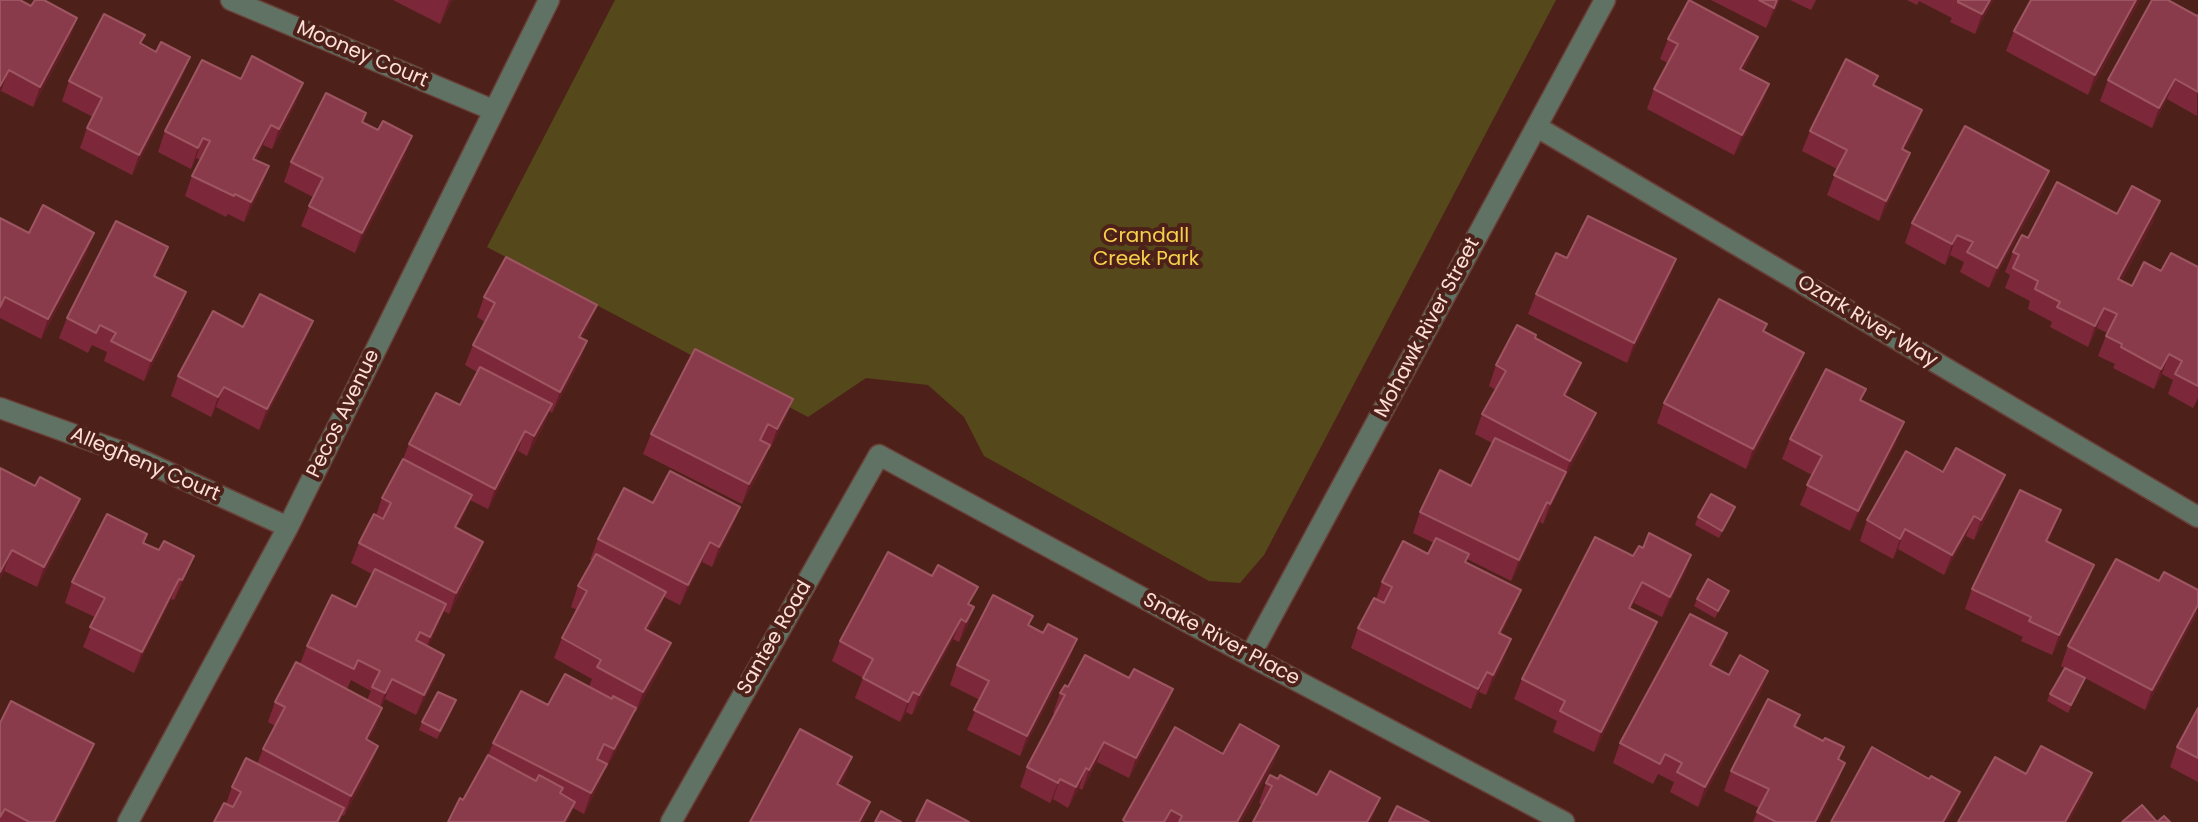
<!DOCTYPE html>
<style>
body{margin:0}
canvas{display:block;background:#4d2119}
</style>
<canvas width="2198" height="822"></canvas>
<script>
const context = document.querySelector('canvas').getContext('2d');
context.lineJoin = 'round';
function fillPath(path, color) { context.fillStyle = color; context.fill(path, 'evenodd'); }
const poly = rows => new Path2D(rows.map(r => 'M' + r).join(''));
function stroke(path, color, width, dash) { context.strokeStyle = color; context.lineWidth = width; context.lineCap = dash ? 'butt' : 'round'; context.setLineDash(dash || []); context.stroke(path); }
function write(font, color, halo, rows, align = 'center') {
  context.font = font + ' Poppins,sans-serif'; context.lineWidth = 8; context.setLineDash([]); context.textBaseline = 'middle'; context.strokeStyle = halo; context.fillStyle = color; for (const [text, x, y, turn = 0] of rows) {
    context.save(); context.translate(x, y); context.rotate((+turn || 0) * Math.PI / 180); context.textAlign = isNaN(turn) ? turn : align; if (halo) context.strokeText(text, 0, 0); context.fillText(text, 0, 0); context.restore();
  }
}
fillPath(poly([
 [615,0,1556,0,1264,555,1240,583,1209,581,984,456,964,417,928,385,866,378,808,417,487,247]
]), '#55481a');
const street = poly([
 [231,0,493,110],
 [1537,127,2198,517],
 [0,408,128,454,288,527],
 [1250,656,1605,0],
 [128,822,288,527,549,0],
 [671,822,879,455,1250,656,1564,822]
]);
stroke(street, '#693f38', 23);
stroke(street, '#5f7264', 20);
fillPath(poly([
 [393,0,452,0,440,24],
 [1711,0,1780,0,1766,28],
 [1790,0,1816,0,1811,10],
 [1907,0,1993,0,1975,34,1950,22,1952,18,1919,1,1917,5],
 [2140,0,2088,95,2006,51,2014,31],
 [31,6,77,18,70,38,33,107,1,91],
 [2198,15,2197,116,2167,99,2152,128,2100,101,2108,80],
 [1668,39,1750,57,1743,71,1769,84,1762,104,1734,155,1647,109,1654,89,1668,63,1660,59],
 [141,44,156,52,190,57,182,77,132,175,80,148,87,128,93,117,62,101,69,81],
 [241,79,296,103,272,149,263,145,256,160,269,166,262,186,244,222,228,214,226,217,185,196,192,176,201,160,196,158,191,169,158,152,165,131],
 [1875,86,1915,130,1904,150,1903,173,1879,221,1827,195,1837,169,1802,151,1810,131],
 [366,113,363,122,405,156,355,253,301,226,313,197,284,182,291,162],
 [2042,192,1989,288,1960,272,1964,262,1950,255,1945,265,1905,243,1912,223],
 [2117,214,2153,222,2121,281,2132,286,2161,271,2198,267,2198,398,2193,408,2168,394,2173,380,2162,374,2154,389,2113,368,2115,364,2098,356,2107,333,2097,328,2088,347,2050,327,2052,322,2028,309,2030,301,2005,288,2010,275,2005,272,2013,252,2028,238],
 [0,218,29,233,87,253,41,339,0,318],
 [1567,258,1669,280,1627,363,1528,314,1536,294],
 [161,268,156,277,179,313,144,381,104,361,107,352,92,345,88,353,59,338,67,318],
 [484,297,589,325,582,338,587,341,580,361,552,413,549,411,544,425,527,456,518,451,488,509,470,500,464,515,457,528,483,542,476,562,449,614,444,611,428,647,437,675,416,715,385,699,381,707,382,708,375,728,368,740,371,766,344,816,342,815,339,822,214,822,226,804,232,787,257,764,263,749,275,726,268,722,275,702,300,664,307,646,356,607,372,574,351,563,359,543,376,515,382,498,403,459,409,444,460,405,477,372,465,365,473,345,485,322,477,317],
 [351,680,371,691,367,700,347,689],
 [1767,324,1764,332,1797,373,1746,469,1657,423,1664,403],
 [243,327,305,342,259,430,216,407,211,417,171,396,178,376],
 [1535,339,1573,383,1566,396,1589,433,1563,481,1543,524,1540,522,1511,581,1467,559,1466,562,1513,610,1501,634,1504,660,1486,695,1479,692,1471,709,1351,648,1358,628,1376,599,1382,582,1428,554,1434,543,1413,533,1420,512,1471,486,1492,443,1475,434,1482,414,1496,390,1489,386,1496,365],
 [793,399,785,419,770,449,768,449,763,465,742,504,643,454,651,434],
 [1861,401,1896,443,1850,531,1800,505,1812,475,1782,459,1790,439],
 [0,468,35,486,80,499,73,519,37,587,4,571,0,579],
 [1943,472,2005,475,1998,495,1974,540,1966,536,1944,575,1898,549,1893,559,1860,541,1867,520],
 [653,503,740,507,732,527,712,567,702,562,680,605,664,597,658,612,648,630,663,663,636,712,634,712,628,728,606,769,605,769,599,784,584,814,573,808,567,822,463,800,488,755,493,743,548,705,589,687,592,679,554,658,562,638,577,610,571,607,578,586,592,560,590,560,598,539],
 [1735,507,1719,538,1695,525,1698,517],
 [2061,510,2048,542,2094,565,2087,585,2052,655,2021,641,2023,637,1965,609,1972,589],
 [144,543,186,576,174,600,171,599,134,673,83,647,95,617,65,603,72,582],
 [1643,548,1691,555,1684,575,1662,617,1634,603,1631,609,1657,622,1650,642,1594,752,1553,732,1557,721,1514,699,1522,679,1633,556],
 [1729,591,1715,618,1694,606,1697,599],
 [971,605,974,607,967,627,959,642,953,639,912,715,906,712,900,722,855,698,863,678,832,661,840,641],
 [2197,613,2145,710,2085,678,2068,713,2047,701,2050,694,2064,668,2061,666,2068,646],
 [1029,626,1070,659,1020,756,967,730,980,700,950,685,957,665],
 [1727,633,1720,654,1713,666,1729,675,1768,671,1761,691,1698,807,1670,792,1674,782,1658,774,1653,784,1613,763,1620,743],
 [1129,678,1173,689,1165,710,1129,778,1097,762,1082,790,1079,788,1068,808,1053,799,1050,803,1020,787,1027,767,1055,714,1053,713,1060,693,1068,687],
 [453,708,437,739,419,730,422,722],
 [2198,708,2198,782,2170,767,2177,747],
 [1800,715,1796,727,1840,760,1838,783,1818,822,1753,822,1759,808,1724,791,1731,771],
 [0,723,86,764,57,822,0,822],
 [1175,727,1223,754,1279,746,1272,766,1241,822,1123,822],
 [1278,779,1317,795,1372,818,1262,805,1259,803,1266,783]
]), '#7c283a');
fillPath(poly([
 [449,0,452,0,440,24],
 [1777,0,1780,0,1766,28,1774,8],
 [1990,0,1993,0,1975,34,1982,14],
 [2136,0,2140,0,2088,95,2095,75],
 [77,18,70,38,33,107,40,87],
 [1758,37,1750,57,1733,89,1740,69],
 [190,57,182,77,132,175,139,155],
 [9,70,0,93,0,86],
 [2175,79,2167,99,2152,128,2159,108],
 [303,83,296,103,272,149,279,129],
 [1769,84,1762,104,1734,155,1742,135],
 [1922,110,1915,130,1895,169,1902,149],
 [271,125,263,145,246,179,253,159],
 [412,136,405,156,355,253,362,233],
 [203,138,196,158,191,169,198,148],
 [1910,153,1903,173,1879,221,1886,201],
 [269,166,262,186,244,222,251,202],
 [2049,171,2042,192,1989,288,1997,268],
 [2160,201,2153,222,2111,299,2118,279],
 [94,233,87,253,41,339,48,319],
 [1957,235,1950,255,1945,265,1952,244],
 [168,247,161,268,146,296,154,276],
 [1676,259,1669,280,1627,363,1634,343],
 [186,292,179,313,144,381,151,361],
 [597,305,589,325,572,357,579,337],
 [2104,308,2097,328,2088,347,2095,326],
 [313,321,305,342,259,430,267,409],
 [587,341,580,361,552,413,560,392],
 [1804,353,1797,373,1746,469,1753,449],
 [2169,354,2162,374,2154,389,2161,369],
 [1581,363,1573,383,1556,415,1564,395],
 [224,387,216,407,211,417,218,397],
 [793,399,785,419,770,449,777,429],
 [552,404,544,425,527,456,534,436],
 [1596,413,1589,433,1563,481,1570,461],
 [1904,422,1896,443,1850,531,1858,511],
 [525,431,518,451,488,509,495,489],
 [770,445,763,465,742,504,749,484],
 [1566,472,1558,493,1543,524,1550,504],
 [2005,475,1998,495,1974,540,1981,520],
 [472,495,464,515,447,547,455,527],
 [80,499,73,519,37,587,44,567],
 [1547,502,1540,522,1511,581,1519,560],
 [740,507,732,527,712,567,719,547],
 [2061,510,2053,531,2038,561,2046,541],
 [1974,516,1966,536,1944,575,1952,555],
 [1905,529,1898,549,1893,559,1900,539],
 [483,542,476,562,449,614,456,593],
 [710,542,702,562,680,605,688,585],
 [12,550,4,571,0,579,0,572],
 [1691,555,1684,575,1662,617,1670,597],
 [194,556,186,576,174,600,182,580],
 [2094,565,2087,585,2052,655,2059,635],
 [179,579,171,599,134,673,142,652],
 [1642,582,1634,603,1622,628,1629,608],
 [1521,590,1513,610,1491,653,1499,633],
 [666,592,658,612,638,649,645,629],
 [446,604,439,624,423,657,430,637],
 [2198,605,2197,613,2145,710,2152,690],
 [974,607,967,627,959,642,966,622],
 [961,619,953,639,912,715,919,695],
 [1657,622,1650,642,1594,752,1601,732],
 [1727,633,1720,654,1703,685,1710,665],
 [1077,639,1070,659,1020,756,1027,736],
 [1511,639,1504,660,1486,695,1493,675],
 [671,643,663,663,636,712,643,692],
 [444,655,437,675,416,715,424,695],
 [1768,671,1761,691,1698,807,1705,787],
 [1487,672,1479,692,1471,709,1478,689],
 [392,679,385,699,378,713,385,693],
 [1173,689,1165,710,1129,778,1136,758],
 [913,692,906,712,900,722,908,702],
 [382,708,375,728,358,759,366,739],
 [636,708,628,728,606,769,614,749],
 [1104,742,1097,762,1082,790,1089,770],
 [94,744,86,764,57,822,54,822],
 [378,746,371,766,344,816,351,796],
 [1279,746,1272,766,1241,822,1237,822],
 [852,757,845,778,830,804,837,784],
 [1845,763,1838,783,1818,822,1815,822],
 [607,764,599,784,584,814,591,793],
 [1086,768,1079,788,1068,808,1076,787],
 [2092,773,2085,793,2069,822,2065,822],
 [1060,779,1053,799,1050,803,1058,783],
 [1960,792,1953,812,1947,822,1943,822],
 [1380,798,1371,822,1367,822],
 [575,802,567,822,564,822],
 [870,802,863,822,859,822]
]), '#631d26');
const building = poly([
 [0,0,20,0,31,6,35,0,44,0,77,18,40,87,9,70,0,86,0,0],
 [1689,0,1758,37,1740,69,1769,84,1742,135,1654,89,1678,44,1668,39,1689,0],
 [1759,0,1777,0,1774,8,1759,0],
 [1958,0,1990,0,1982,14,1958,2,1958,0],
 [2031,0,2136,0,2095,75,2014,31,2031,0],
 [2152,0,2168,0,2197,16,2198,15,2198,92,2175,79,2159,108,2108,80,2152,0],
 [104,14,145,35,140,43,156,52,161,42,190,57,139,155,87,128,102,98,69,81,104,14],
 [252,56,303,83,279,129,271,125,253,159,269,166,251,202,235,194,234,196,192,176,210,141,203,138,198,148,165,131,202,60,241,79,252,56],
 [1846,59,1878,76,1873,85,1922,110,1902,149,1910,153,1886,201,1834,175,1847,150,1810,131,1846,59],
 [326,93,366,113,362,122,378,130,383,121,412,136,362,233,309,206,323,178,291,162,326,93],
 [1965,126,2049,171,1997,268,1967,252,1973,242,1957,235,1952,244,1912,223,1965,126],
 [2057,182,2117,214,2132,186,2160,201,2118,279,2132,286,2144,262,2161,271,2171,253,2198,267,2198,386,2175,374,2182,361,2169,354,2161,369,2121,347,2122,344,2106,336,2117,314,2104,308,2095,326,2057,307,2060,302,2035,289,2038,281,2013,268,2019,255,2013,252,2022,235,2028,238,2057,182],
 [43,205,94,233,48,319,5,297,0,307,0,218,29,233,43,205],
 [1588,216,1676,259,1634,343,1536,294,1556,253,1567,258,1588,216],
 [116,221,168,247,154,276,186,292,151,361,111,341,116,333,100,325,96,333,67,318,116,221],
 [506,257,597,305,579,337,587,341,560,392,473,345,495,303,484,297,506,257],
 [260,294,313,321,267,409,224,387,218,397,178,376,213,311,243,327,260,294],
 [1719,299,1767,324,1763,331,1804,353,1753,449,1664,403,1719,299],
 [1517,325,1536,335,1535,338,1581,363,1564,395,1596,413,1570,461,1482,414,1506,371,1496,365,1517,325],
 [695,349,793,399,777,429,768,424,760,440,770,445,749,484,651,434,695,349],
 [480,367,552,404,534,436,525,431,495,489,409,444,436,393,460,405,480,367],
 [1826,369,1866,389,1860,400,1904,422,1858,511,1807,485,1822,456,1790,439,1826,369],
 [1495,438,1566,472,1550,504,1547,502,1519,560,1420,512,1440,470,1471,486,1495,438],
 [1956,448,2005,475,1981,520,1974,516,1952,555,1905,529,1900,539,1867,520,1906,451,1943,472,1956,448],
 [403,459,472,495,455,527,483,542,456,593,359,543,374,514,383,519,391,503,382,498,403,459],
 [0,468,35,486,40,477,80,499,44,567,12,550,0,572,0,468],
 [670,471,740,507,719,547,710,542,688,585,598,539,624,488,653,503,670,471],
 [2020,490,2061,510,2046,541,2094,565,2059,635,2029,621,2031,617,1972,589,2020,490],
 [1711,494,1735,507,1722,531,1698,517,1711,494],
 [107,514,147,534,143,543,159,550,164,541,194,556,182,580,179,579,142,652,90,627,105,598,72,582,107,514],
 [1649,533,1691,555,1670,597,1642,582,1629,608,1657,622,1601,732,1560,711,1565,701,1522,679,1595,537,1633,556,1639,546,1643,548,1649,533],
 [1436,538,1469,554,1465,562,1521,590,1499,633,1511,639,1493,675,1487,672,1478,689,1358,628,1374,598,1384,603,1392,587,1382,582,1403,541,1428,554,1436,538],
 [888,552,932,576,938,565,978,587,968,604,974,607,966,622,961,619,919,695,913,692,908,702,863,678,873,659,840,641,888,552],
 [596,554,666,592,645,629,671,643,643,692,597,667,601,660,562,638,587,591,578,586,596,554],
 [2116,559,2159,581,2164,572,2198,590,2198,605,2152,690,2068,646,2116,559],
 [375,569,446,604,430,637,420,632,416,640,444,655,424,695,392,679,385,693,372,687,380,671,358,660,354,669,307,646,332,595,356,607,375,569],
 [1708,579,1729,591,1718,611,1697,599,1708,579],
 [993,595,1033,616,1028,625,1043,633,1048,624,1077,639,1027,736,974,710,989,681,957,665,993,595],
 [1690,614,1727,633,1710,665,1729,675,1740,655,1768,671,1705,787,1677,772,1682,763,1665,754,1660,764,1620,743,1690,614],
 [1085,655,1129,678,1134,669,1173,689,1136,758,1104,742,1089,770,1086,768,1076,787,1060,779,1058,783,1027,767,1065,695,1060,693,1065,685,1068,687,1085,655],
 [296,662,382,708,366,739,378,746,351,796,263,749,285,707,275,702,296,662],
 [2065,668,2085,678,2071,705,2050,694,2065,668],
 [565,674,612,699,613,696,636,708,614,749,604,744,597,759,607,764,591,793,493,743,521,691,548,705,565,674],
 [438,692,456,700,440,731,422,722,438,692],
 [1768,699,1800,715,1794,726,1823,741,1825,738,1844,747,1838,759,1845,763,1815,822,1776,822,1757,812,1769,789,1731,771,1768,699],
 [11,701,94,744,54,822,29,822,5,809,0,817,0,723,11,701],
 [2198,708,2198,758,2177,747,2198,708],
 [1240,724,1279,746,1237,822,1179,822,1182,816,1171,810,1164,822,1126,822,1123,820,1175,727,1223,754,1240,724],
 [800,729,852,757,837,784,870,802,859,822,750,822,800,729],
 [2041,746,2092,773,2065,822,1958,822,1995,757,2026,774,2041,746],
 [1872,747,1929,779,1931,776,1960,792,1943,822,1831,822,1872,747],
 [488,755,536,781,539,775,563,788,560,793,575,802,564,822,448,822,460,798,463,800,488,755],
 [246,758,344,808,337,822,214,822,224,803,233,807,241,792,232,787,246,758],
 [1330,771,1380,798,1367,822,1253,822,1272,786,1266,783,1270,775,1278,779,1280,775,1317,795,1330,771],
 [927,800,969,822,916,822,927,800],
 [2142,805,2157,822,2122,822,2142,805],
 [1397,806,1429,822,1389,822,1397,806],
 [881,811,901,822,875,822,881,811],
 [2164,816,2170,822,2157,822,2164,816]
]);
fillPath(building, '#8a3b4b');
stroke(building, '#9c5561', 2);
write('20px', '#fddfd8', '#4d2119', [
 ["Mooney Court",362,55,23],
 ["Ozark River Way",1867,322,31],
 ["Mohawk River Street",1428,328,-62],
 ["Pecos Avenue",344,414,-64],
 ["Allegheny Court",145,465,23],
 ["Santee Road",775,638,-60],
 ["Snake River Place",1221,640,28]
]);
write('20px', '#f8d14c', '#4d2119', [
 ["Crandall",1146,237],
 ["Creek Park",1146,260]
]);
</script>
